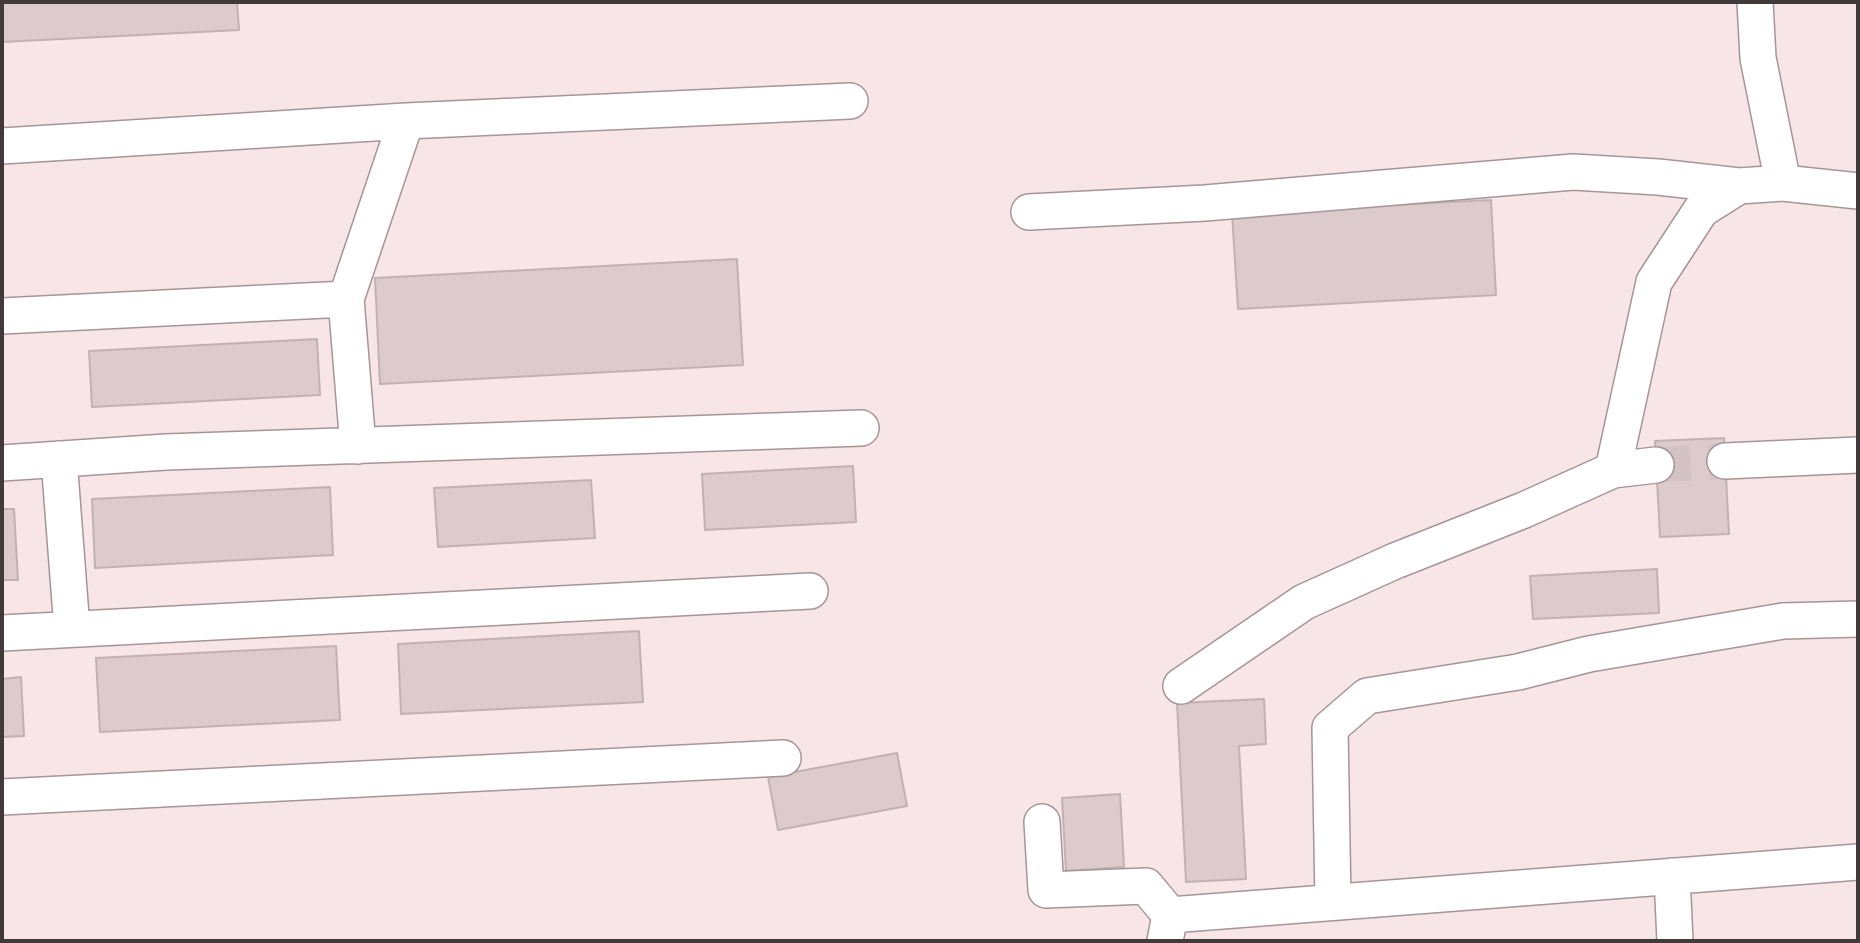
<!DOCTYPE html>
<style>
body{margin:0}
#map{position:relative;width:1860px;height:943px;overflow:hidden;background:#f8e5e7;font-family:Barlow,sans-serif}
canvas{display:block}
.frame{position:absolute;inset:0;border:4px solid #41393a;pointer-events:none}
</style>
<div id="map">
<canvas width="1860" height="943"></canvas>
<div class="frame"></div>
</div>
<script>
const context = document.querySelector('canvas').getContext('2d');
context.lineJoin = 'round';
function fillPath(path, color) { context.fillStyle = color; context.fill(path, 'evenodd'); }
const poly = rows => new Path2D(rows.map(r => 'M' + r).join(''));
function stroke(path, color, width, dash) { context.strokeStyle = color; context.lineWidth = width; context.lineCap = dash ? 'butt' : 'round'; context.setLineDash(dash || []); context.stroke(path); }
const building = poly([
 [2,2,237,2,239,30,2,42,2,2],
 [1491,200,1496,295,1238,309,1232,213,1491,200],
 [737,259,743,365,380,384,375,278,737,259],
 [317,339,320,395,92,407,89,351,317,339],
 [1724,438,1729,534,1660,537,1655,441,1724,438],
 [853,466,856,522,705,530,702,474,853,466],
 [591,480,595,538,438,547,434,488,591,480],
 [330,487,333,555,95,568,92,499,330,487],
 [2,509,14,509,18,580,2,580,2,509],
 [1657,569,1659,613,1533,619,1530,576,1657,569],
 [639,631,643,702,401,714,398,644,639,631],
 [336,646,340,720,100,732,96,658,336,646],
 [21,677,24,736,2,737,2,679,21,677],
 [1264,699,1266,744,1239,746,1246,879,1186,882,1177,703,1264,699],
 [897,753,907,806,778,830,768,777,897,753],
 [1120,794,1124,867,1066,871,1062,798,1120,794]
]);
fillPath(building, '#ddcacc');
stroke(building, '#c2b0b2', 2);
stroke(poly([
 [1656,465,1725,461]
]), '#d3c3c4', 35, [35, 18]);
const minor = poly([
 [1755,2,1758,58,1783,183],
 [2,146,406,121],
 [1029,212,1205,203,1573,172,1658,177,1739,186],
 [346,299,358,446],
 [2,316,346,299,406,121,850,101],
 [59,459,72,629],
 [1725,461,1858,455],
 [2,463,166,452,861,428],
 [1656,465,1613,470,1654,282,1701,210,1739,186,1783,183,1858,191],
 [2,633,810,591],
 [1181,686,1304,602,1395,561,1524,510,1613,470],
 [2,797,783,758],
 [1042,822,1046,890,1146,886,1170,915],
 [1672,876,1675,941],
 [1333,902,1330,728,1367,696,1518,672,1589,654,1783,621,1858,619],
 [1165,941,1170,915,1858,862]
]);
stroke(minor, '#a69597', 38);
stroke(minor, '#fff', 35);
</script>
